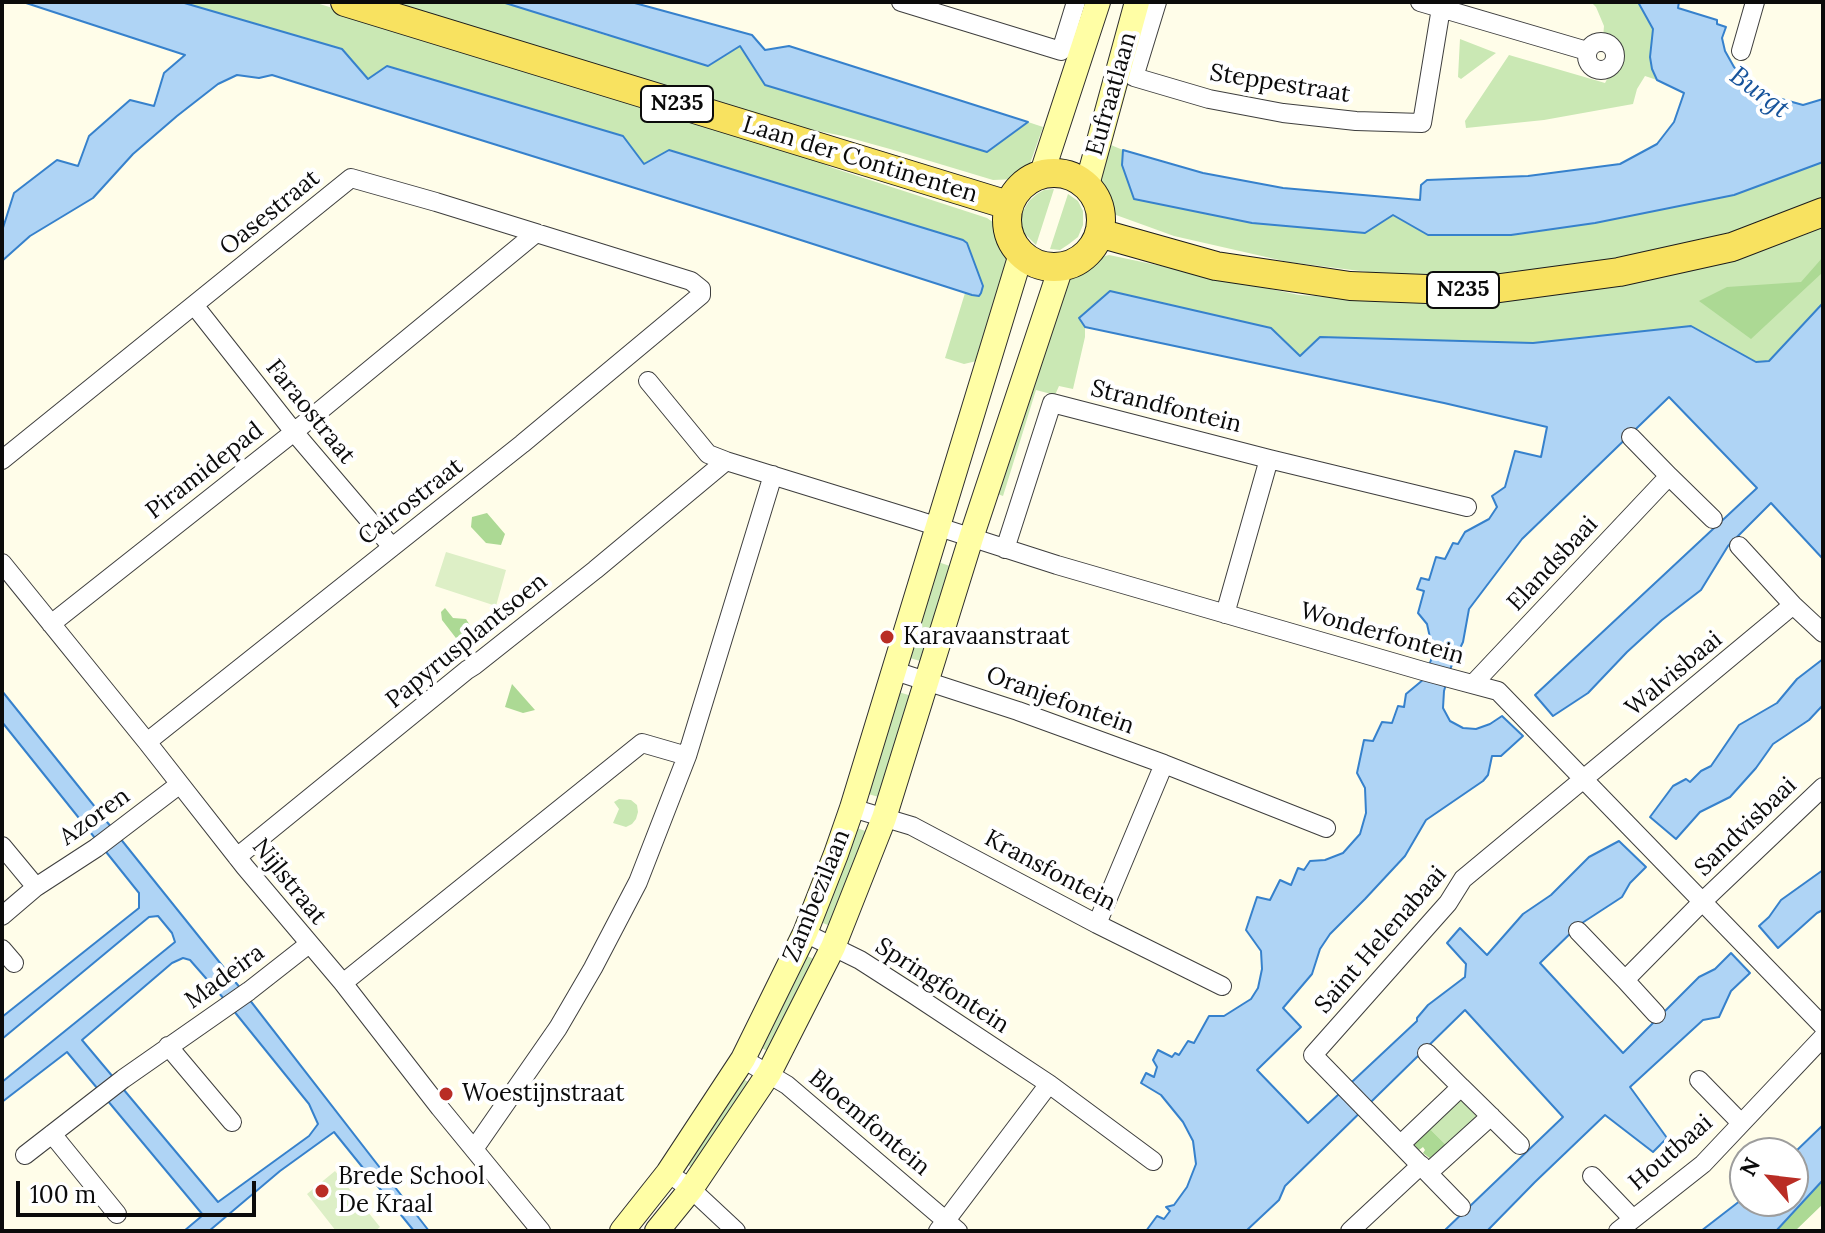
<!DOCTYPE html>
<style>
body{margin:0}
#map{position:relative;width:1825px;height:1233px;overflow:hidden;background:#fffde9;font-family:Lora,serif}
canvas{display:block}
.frame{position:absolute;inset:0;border:4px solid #0b0b0b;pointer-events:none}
.north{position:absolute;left:1729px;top:1137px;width:80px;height:80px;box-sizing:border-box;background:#fff;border:2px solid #9d9d9d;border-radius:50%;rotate:298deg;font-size:22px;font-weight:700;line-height:32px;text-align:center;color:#0b0b0b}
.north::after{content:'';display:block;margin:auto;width:28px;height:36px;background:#b92d25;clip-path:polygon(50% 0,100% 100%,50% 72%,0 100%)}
.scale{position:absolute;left:16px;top:1181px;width:240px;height:36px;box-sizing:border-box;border:4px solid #0b0b0b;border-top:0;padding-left:10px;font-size:24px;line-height:28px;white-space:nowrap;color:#0b0b0b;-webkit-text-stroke:6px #fff;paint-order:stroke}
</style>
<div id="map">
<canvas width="1825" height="1233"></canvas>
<div class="frame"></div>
<div class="north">N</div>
<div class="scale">100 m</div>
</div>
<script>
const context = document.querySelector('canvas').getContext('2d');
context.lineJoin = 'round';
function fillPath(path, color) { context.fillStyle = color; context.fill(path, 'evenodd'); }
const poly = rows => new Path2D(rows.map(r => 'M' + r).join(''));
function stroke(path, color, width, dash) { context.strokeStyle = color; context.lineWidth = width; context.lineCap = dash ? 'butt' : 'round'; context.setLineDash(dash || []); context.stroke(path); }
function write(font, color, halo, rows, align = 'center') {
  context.font = font + ' Lora,serif'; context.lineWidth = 8; context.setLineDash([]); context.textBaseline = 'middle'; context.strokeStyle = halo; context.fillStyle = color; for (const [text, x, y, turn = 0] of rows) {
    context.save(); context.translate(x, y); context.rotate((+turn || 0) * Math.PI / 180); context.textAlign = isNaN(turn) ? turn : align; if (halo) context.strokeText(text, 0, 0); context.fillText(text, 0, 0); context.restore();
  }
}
fillPath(poly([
 [181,2,313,2,760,137,833,168,987,218,1000,227,1008,249,1008,264,981,360,964,364,945,358,965,293,972,295,981,293,983,286,644,164,368,80,342,49],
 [379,2,502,2,608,36,740,45,987,152,1028,122,1043,127,1027,172,1017,179,993,180,890,149,843,136,773,122],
 [1591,2,1638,2,1653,29,1652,69,1657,80,1645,76,1637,89,1633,104,1544,120,1466,128,1465,121,1509,55,1605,83,1611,72,1620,64,1623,53,1618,43,1613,39,1603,38,1604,26,1596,7],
 [1460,39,1496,53,1461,79,1458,77],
 [1106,143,1123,150,1122,165,1134,199,1252,223,1365,233,1393,215,1428,235,1595,223,1734,195,1823,162,1823,208,1729,241,1495,278,1384,274,1288,262,1174,236,1116,215,1105,203,1097,182],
 [1054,189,1036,245,1024,233,1021,222,1023,211,1029,201,1037,194,1044,190],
 [1068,194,1078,201,1083,211,1083,225,1078,237,1069,244,1060,250,1050,249],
 [1823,223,1823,303,1769,361,1756,362,1690,326,1533,343,1321,337,1300,356,1079,318,1085,327,1085,337,1073,389,1059,386,1055,395,1036,390,1003,496,992,492,1063,283,1072,272,1093,259,1109,255,1299,295,1423,303,1532,295],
 [932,560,956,568,927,663,903,656],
 [892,690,915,697,885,799,862,792],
 [619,799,631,800,637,805,638,812,636,819,632,824,626,827,613,823,619,809,614,802],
 [851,826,874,834,837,929,816,920],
 [801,953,822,963,774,1055,755,1044],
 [737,1076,756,1086,698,1172,682,1161],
 [1458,1096,1480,1114,1446,1145,1429,1128]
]), '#cae8b4');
fillPath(poly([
 [1823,257,1823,272,1751,339,1699,301,1727,287,1801,282],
 [487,513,505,534,501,545,486,543,471,527,472,517],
 [445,608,453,618,466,619,473,630,471,640,459,642,442,620,441,612],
 [512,684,535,710,523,713,505,707],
 [1429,1128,1446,1145,1432,1160,1423,1153,1425,1150,1423,1147,1419,1150,1411,1141],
 [1823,1180,1823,1204,1795,1231,1776,1231]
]), '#acd994');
fillPath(poly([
 [446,552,506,570,496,606,435,586],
 [335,1171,380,1227,375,1231,336,1231,307,1194]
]), '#ddefc6');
const water = poly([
 [23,2,181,2,342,49,368,79,387,66,623,136,644,164,669,150,963,240,967,243,983,286,981,293,979,296,972,295,757,226,272,75,259,78,237,75,218,84,177,116,133,154,93,198,30,236,2,261,2,231,14,193,57,160,78,166,89,136,130,100,154,106,164,73,185,55,23,2],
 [502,2,631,2,752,35,765,50,789,46,1028,122,987,152,765,85,740,46,708,66,502,2],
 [1638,2,1679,2,1678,8,1717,20,1717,24,1726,27,1722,38,1725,51,1734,67,1759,90,1778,98,1803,105,1823,99,1823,162,1734,195,1595,223,1511,235,1428,235,1393,215,1365,233,1252,223,1134,199,1122,165,1123,150,1203,173,1283,188,1420,200,1421,185,1427,180,1528,176,1620,164,1657,144,1674,122,1684,93,1657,80,1652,69,1650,57,1653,29,1638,2],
 [1110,291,1271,328,1300,356,1320,337,1533,343,1691,326,1756,362,1769,361,1823,303,1823,559,1771,503,1728,546,1701,590,1662,620,1627,652,1588,693,1553,716,1535,695,1757,488,1669,397,1522,539,1469,609,1463,642,1451,667,1444,691,1443,708,1450,721,1463,728,1476,729,1490,724,1502,716,1523,736,1501,756,1492,756,1488,775,1483,781,1426,820,1405,856,1365,899,1330,934,1320,949,1312,974,1283,1008,1301,1027,1257,1070,1308,1123,1417,1021,1417,1018,1428,1005,1465,977,1466,964,1447,943,1460,928,1487,955,1523,914,1551,895,1589,857,1619,841,1646,867,1630,883,1622,897,1579,925,1540,963,1623,1053,1699,977,1715,969,1731,953,1750,973,1731,991,1719,1017,1703,1020,1630,1087,1667,1138,1653,1152,1605,1115,1535,1182,1487,1231,1444,1231,1563,1117,1465,1010,1285,1186,1279,1200,1246,1231,1146,1231,1157,1216,1164,1219,1170,1211,1166,1207,1174,1205,1187,1187,1196,1164,1193,1141,1183,1122,1161,1095,1141,1083,1146,1073,1154,1077,1157,1067,1153,1060,1158,1050,1172,1057,1175,1053,1179,1055,1188,1041,1194,1043,1209,1016,1224,1016,1251,999,1258,988,1262,969,1261,951,1246,930,1257,897,1270,900,1280,880,1291,885,1298,868,1304,870,1310,861,1325,860,1343,853,1360,834,1366,813,1365,788,1357,773,1364,740,1373,741,1382,722,1392,723,1398,706,1404,707,1406,694,1424,679,1431,660,1431,642,1427,624,1418,613,1424,591,1417,589,1421,578,1429,580,1436,557,1445,559,1453,543,1458,544,1465,532,1489,519,1497,507,1492,496,1505,487,1515,451,1541,457,1547,427,1444,403,1085,327,1079,318,1110,291],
 [1823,659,1823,705,1809,720,1773,744,1756,768,1730,797,1700,812,1676,839,1650,817,1673,786,1686,779,1690,782,1701,771,1711,766,1739,725,1777,703,1797,679,1823,659],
 [2,691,249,999,429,1231,414,1231,334,1132,280,1171,209,1231,184,1231,203,1215,67,1052,2,1102,2,1082,175,942,172,933,158,916,149,917,2,1039,2,1017,139,908,139,893,2,722,2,691],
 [183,958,190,960,225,1000,309,1104,318,1124,309,1136,218,1202,82,1040,172,963,183,958],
 [1823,870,1823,910,1817,913,1778,948,1759,926,1769,917,1781,900,1823,870],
 [1823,1125,1823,1180,1776,1231,1701,1231,1745,1197,1745,1201,1793,1201,1793,1154,1823,1125]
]);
fillPath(water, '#afd4f5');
stroke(water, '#3681cc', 2);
const street = poly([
 [901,2,1061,51,1076,2],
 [1157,2,1134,77,1209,99,1283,113,1356,121,1422,123,1442,2],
 [1420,2,1587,51],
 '1587 56a14 14 0 1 1 28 0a14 14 0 1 1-28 0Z',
 [1741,51,1755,2],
 [194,305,294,432,392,547],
 [648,381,708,454,726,461,917,520,1057,565,1423,671,1498,691,1823,1026],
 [2,460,351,178,436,202,691,281,701,289,701,295,522,444,147,742],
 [1669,476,1713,519],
 [1005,549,1052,403,1269,459,1467,507],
 [2,563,147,742,245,867,343,983,440,1108,541,1231],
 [1793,605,1823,633],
 [1225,614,1269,459],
 [51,624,294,432,536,233],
 [895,671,1018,711,1164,764,1326,828],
 [1473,684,1669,476,1631,437],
 [852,808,912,826,1097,924,1222,986],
 [2,846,36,887],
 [237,857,467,670,475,665,595,570,726,461],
 [2,916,36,887,96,848,180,784],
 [1097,924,1164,764],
 [1578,931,1625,980,1703,901,1823,787],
 [805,933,860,960,913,994,1049,1084,1153,1161],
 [2,949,14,963],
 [1625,980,1656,1014],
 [343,983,642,743,687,756],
 [168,1046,232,1122],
 [1427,1053,1461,1087],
 [743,1059,787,1085,958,1231],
 [1699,1080,1741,1123],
 [52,1134,117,1214],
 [1401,1144,1461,1087,1520,1145],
 [474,1149,558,1028,593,968,638,882,687,756,773,475],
 [25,1155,123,1079,249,991,309,944],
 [668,1173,691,1189,736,1231],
 [1428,1173,1491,1116],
 [1592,1176,1633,1219],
 [1461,1207,1313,1055,1448,903,1463,879,1793,605,1739,546],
 [938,1231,1049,1084],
 [1350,1231,1421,1165],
 [1618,1231,1703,1164,1823,1037]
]);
const secondary = poly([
 [1042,173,1098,2],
 [1087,185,1137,2],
 [622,1231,668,1173,743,1059,805,933,836,854,852,808,1021,254],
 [657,1231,691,1189,769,1073,833,947,884,818,971,538,1061,267]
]);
const primary = poly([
 [345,2,1008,205],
 '1007 220a47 47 0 1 1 94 0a47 47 0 1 1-94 0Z',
 [1099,233,1216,266,1350,286,1478,291,1619,272,1732,247,1823,212]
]);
stroke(street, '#3e3e3e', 20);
stroke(secondary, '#2d2d2d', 26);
stroke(primary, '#1c1c1c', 30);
stroke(street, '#fff', 18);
stroke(secondary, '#fffea5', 24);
stroke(primary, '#f8e260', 28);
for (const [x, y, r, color] of [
 [887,637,8,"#b92d25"],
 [446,1094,8,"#b92d25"],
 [322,1191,8,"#b92d25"]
]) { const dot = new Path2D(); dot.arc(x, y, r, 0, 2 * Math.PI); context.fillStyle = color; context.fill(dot); stroke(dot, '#fff', 3); }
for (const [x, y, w] of [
 [677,104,72],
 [1463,290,72]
]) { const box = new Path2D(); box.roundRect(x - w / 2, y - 18, w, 36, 6); context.fillStyle = '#fff'; context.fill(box); stroke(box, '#0b0b0b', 2); }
write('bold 22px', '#0b0b0b', null, [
 ["N235",677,104],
 ["N235",1463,290]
]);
write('24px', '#0b0b0b', '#fff', [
 ["Steppestraat",1280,84,9],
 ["Eufraatlaan",1112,94,-74],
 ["Laan der Continenten",860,160,17],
 ["Oasestraat",270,213,-39],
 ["Strandfontein",1166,407,14],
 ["Faraostraat",310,412,51],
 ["Piramidepad",205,471,-38],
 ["Cairostraat",411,502,-38],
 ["Elandsbaai",1553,564,-47],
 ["Wonderfontein",1382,634,16],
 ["Papyrusplantsoen",467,641,-39],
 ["Walvisbaai",1674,674,-40],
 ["Oranjefontein",1060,701,20],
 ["Azoren",95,817,-36],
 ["Sandvisbaai",1746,827,-44],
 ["Kransfontein",1050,871,28],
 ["Nijlstraat",289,882,51],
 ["Zambezilaan",817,896,-68],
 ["Saint Helenabaai",1381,940,-49],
 ["Madeira",225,977,-36],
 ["Springfontein",942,986,33],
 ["Bloemfontein",869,1123,40],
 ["Houtbaai",1671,1153,-41]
]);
write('24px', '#0b0b0b', '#fff', [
 ["Karavaanstraat",903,637],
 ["Woestijnstraat",462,1094],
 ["Brede School",338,1177],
 ["De Kraal",338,1205]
], 'left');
write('italic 26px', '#16539b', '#fff', [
 ["Burgt",1759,93,37]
]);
</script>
